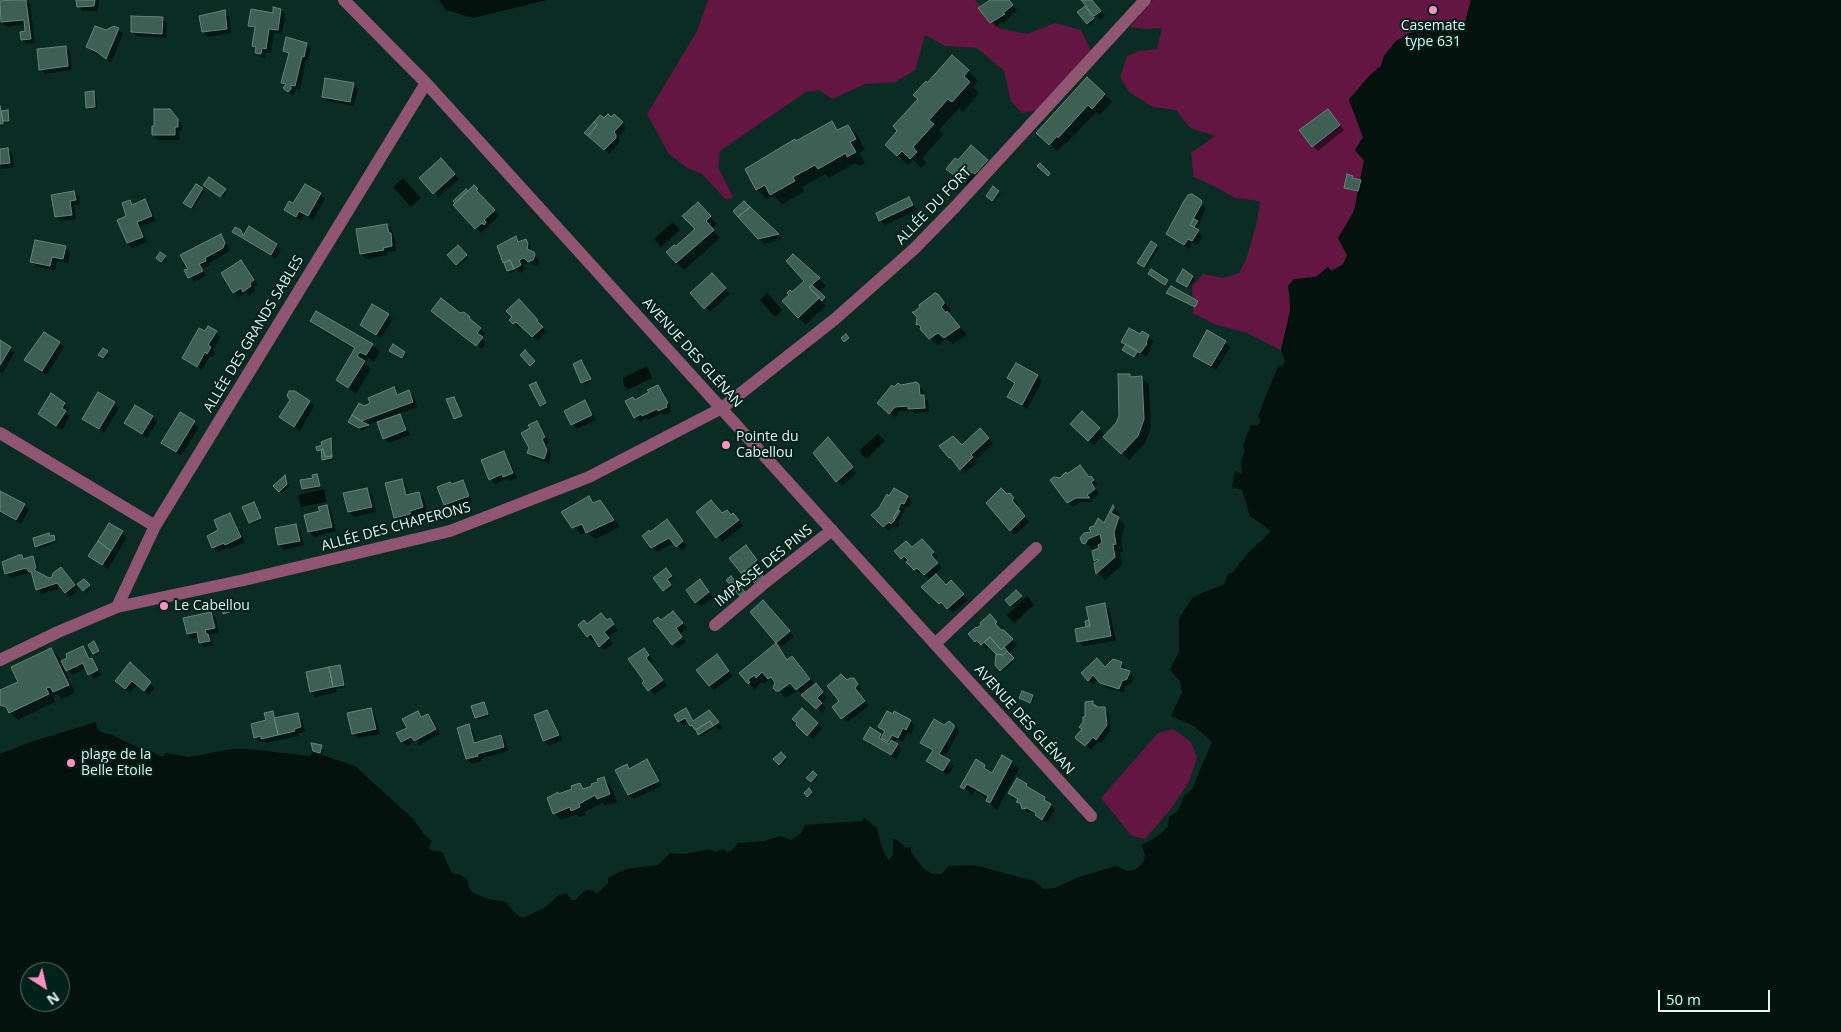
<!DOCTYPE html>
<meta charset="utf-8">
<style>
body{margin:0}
#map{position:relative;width:1841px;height:1032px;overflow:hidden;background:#0b2c23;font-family:"Open Sans",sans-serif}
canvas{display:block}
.north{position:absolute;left:20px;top:962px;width:50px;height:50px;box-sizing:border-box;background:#012219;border:1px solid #5b766e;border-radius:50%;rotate:145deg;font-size:14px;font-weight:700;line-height:20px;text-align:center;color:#e2f4ed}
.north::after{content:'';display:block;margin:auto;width:18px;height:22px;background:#fc8fc3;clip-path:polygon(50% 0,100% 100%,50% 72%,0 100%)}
.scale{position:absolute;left:1658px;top:990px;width:112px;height:22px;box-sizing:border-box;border:2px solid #e2f4ed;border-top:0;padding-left:6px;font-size:15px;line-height:18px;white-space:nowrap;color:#e2f4ed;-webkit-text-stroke:4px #012219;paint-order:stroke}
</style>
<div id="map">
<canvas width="1841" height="1032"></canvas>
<div class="north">N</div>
<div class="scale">50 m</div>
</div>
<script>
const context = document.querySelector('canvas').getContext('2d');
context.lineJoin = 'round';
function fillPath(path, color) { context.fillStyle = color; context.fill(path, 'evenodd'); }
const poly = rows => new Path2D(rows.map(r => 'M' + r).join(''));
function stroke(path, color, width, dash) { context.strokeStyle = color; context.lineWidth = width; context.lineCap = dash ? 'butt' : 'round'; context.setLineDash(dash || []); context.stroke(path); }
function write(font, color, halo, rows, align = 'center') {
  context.font = font + ' "Open Sans",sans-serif'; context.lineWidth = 4; context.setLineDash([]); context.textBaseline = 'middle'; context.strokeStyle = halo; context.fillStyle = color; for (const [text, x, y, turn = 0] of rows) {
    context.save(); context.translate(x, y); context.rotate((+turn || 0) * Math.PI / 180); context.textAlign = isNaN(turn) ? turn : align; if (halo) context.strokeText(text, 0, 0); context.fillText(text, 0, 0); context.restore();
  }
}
fillPath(poly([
 [708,0,975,0,999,28,1027,34,1055,23,1081,30,1091,51,1039,110,1022,113,1011,101,1004,71,977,48,945,46,925,35,915,70,895,82,865,84,832,99,819,90,806,92,720,151,718,167,733,197,726,200,702,174,687,168,669,154,647,114,697,31],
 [1153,0,1471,0,1465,23,1450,23,1449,26,1410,33,1396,41,1384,56,1381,66,1370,75,1349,99,1363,137,1364,161,1354,211,1339,238,1347,255,1345,260,1342,265,1331,271,1328,267,1316,277,1307,277,1288,286,1290,311,1281,350,1247,333,1214,324,1193,313,1192,286,1203,274,1224,278,1239,273,1246,260,1257,222,1260,201,1235,198,1214,186,1194,177,1191,153,1215,136,1190,128,1176,110,1153,107,1129,92,1120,77,1127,56,1139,51,1157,49,1162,28,1143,29,1130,27],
 [1173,729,1191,742,1197,757,1189,782,1170,810,1145,839,1132,836,1101,798,1158,733]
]), '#621641');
fillPath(poly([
 [439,0,547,0,473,18,446,10],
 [1471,0,1841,0,1841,1032,0,1032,0,754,31,742,96,722,97,728,101,732,110,734,139,748,145,753,149,750,162,757,166,753,189,757,232,749,248,749,310,756,313,752,355,766,413,819,424,834,432,841,429,847,430,850,442,852,452,873,460,875,467,879,469,888,473,893,489,899,506,902,516,914,523,918,544,908,559,895,567,893,571,900,576,900,580,895,587,890,593,890,597,894,608,883,608,878,626,869,658,865,670,853,685,854,709,849,715,852,724,849,727,852,731,851,738,843,764,841,780,836,791,840,801,833,805,825,862,821,864,818,877,828,881,845,888,860,893,855,893,839,897,840,906,848,911,847,911,852,924,869,933,874,941,874,949,866,974,865,1034,881,1044,889,1055,888,1076,878,1116,866,1128,871,1134,870,1139,867,1144,861,1145,856,1142,845,1161,834,1168,826,1169,817,1178,811,1184,796,1192,789,1212,742,1194,726,1171,716,1182,692,1180,681,1170,670,1179,652,1179,618,1193,597,1224,584,1228,574,1233,572,1248,553,1271,531,1250,516,1242,490,1232,487,1235,471,1242,474,1241,461,1245,451,1243,445,1251,425,1258,425,1260,422,1260,419,1258,416,1278,366,1282,366,1285,362,1281,350,1290,311,1290,296,1288,286,1294,279,1316,277,1328,267,1331,271,1342,265,1345,260,1347,255,1338,238,1354,211,1364,161,1355,150,1363,137,1349,100,1370,75,1381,66,1384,56,1396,41,1410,33,1448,26,1450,23,1465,22],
 [30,972,60,972,60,1002,30,1002],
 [403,178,421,198,411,207,393,187],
 [673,222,680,230,661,247,654,239],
 [767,293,782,310,775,317,760,300],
 [647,366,652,378,629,389,624,386,623,378],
 [878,434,885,441,867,458,862,455,860,450],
 [324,489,326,502,301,507,298,495],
 [1027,596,1034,605,1014,623,1007,615]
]), '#03120d');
fillPath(poly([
 [26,0,30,4,35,43,27,44,22,39,27,32,26,24,7,27,2,22,0,6,0,3],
 [77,0,99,0,98,11,83,11,78,6],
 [992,0,1008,0,1017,10,1003,24,1002,22,996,27,980,8],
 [1082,0,1092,0,1105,16,1100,20],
 [1085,8,1095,21,1090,25,1079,13],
 [281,10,285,15,282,34,274,33,271,53,266,52,265,58,261,57,254,46,256,30,249,25],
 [224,12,229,17,231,33,208,37,203,32],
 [162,18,167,23,166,38,137,36,132,32],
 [118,29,123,34,111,63,103,56,92,52,87,47],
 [306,44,311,48,308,60,306,60,300,90,296,89,294,95,292,96,283,82,289,56,284,51],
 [66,47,70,52,72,70,45,74,41,69],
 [968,71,978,81,973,87,979,93,963,112,959,108,939,130,943,135,922,158,926,162,921,168,913,160,908,165,896,154,899,131,919,99],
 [1087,79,1112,102,1100,115,1096,112,1066,144,1065,143,1057,151,1046,140],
 [353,84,358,89,354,106,328,101,323,96],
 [94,93,96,95,97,109,89,109,87,107],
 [0,108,2,112,7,111,9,114,10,122,4,123,4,126,0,126],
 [174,115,182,125,182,131,179,131,180,140,158,140,153,135],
 [1332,115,1344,130,1318,151,1313,146],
 [622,123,626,128,618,138,620,142,609,154,594,140],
 [832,123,839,131,848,126,858,136,865,150,859,153,865,163,858,166,855,163,829,178,825,174,802,187,804,192,782,204,774,196,767,199,757,189,796,142],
 [971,147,991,166,969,187,953,174,958,162],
 [8,149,12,154,14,167,0,169,0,150],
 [441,160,459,179,439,197,421,178],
 [1352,177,1362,183,1360,193,1346,188],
 [210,179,227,192,223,198,207,187],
 [196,185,204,191,193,209,187,205],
 [474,187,499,216,488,226,490,228,487,227,481,233,454,205,457,203,455,201],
 [999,191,1001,193,995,202,989,198],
 [74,193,79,197,80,204,74,205,76,219,61,221,56,217],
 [320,194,325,199,313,220,304,215,301,221,286,210],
 [909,198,917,210,885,225,880,220],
 [130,201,134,205,145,201,150,206,156,221,140,226,147,242,132,248,128,243,119,221,128,217],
 [1200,201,1206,208,1196,230,1203,236,1197,245,1193,242,1189,249,1167,234],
 [744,203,782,239,764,244,759,239],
 [705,211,717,224,712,229,720,238,684,270,667,252,676,248,696,230],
 [387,225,392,230,393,236,395,239,396,251,387,252,388,255,366,259,361,254,357,230],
 [249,228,281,250,276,259,238,237,233,232,240,231,244,236],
 [220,235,230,249,227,253,209,263,210,265,203,269,206,276,194,282,186,271],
 [516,238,520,242,526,240,530,245,531,252,539,260,538,265,534,266,530,262,523,265,525,270,520,273,513,266,515,271,510,273,504,263,499,245],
 [1151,243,1159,248,1146,268,1141,265],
 [458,247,468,258,459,266,449,255],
 [66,248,70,252,68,263,57,261,55,270,36,266,32,261],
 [165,257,167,259,164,263,159,260],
 [241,262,258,285,254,287,255,291,249,296,246,293,239,297,222,273],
 [1183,271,1195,279,1189,288,1179,282],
 [712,275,730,294,710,312,692,293],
 [819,279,826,286,819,293,826,300,823,303,826,306,806,324,798,317,792,294],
 [938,295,951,310,948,314,967,335,953,344,946,339,938,345,917,325,918,317],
 [519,301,542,325,541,326,546,332,538,341,521,326,518,328,511,320],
 [460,314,469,318,485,333,481,338,486,343,482,349,438,316],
 [388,315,393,319,381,338,361,324],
 [312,321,372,345,380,352,374,362,368,358,365,363,371,369,356,394,345,387,337,380,355,350,319,328],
 [216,332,221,337,213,350,215,353,212,357,210,356,202,370,184,357,205,333],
 [1140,336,1148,336,1153,341,1150,348,1151,349,1146,357,1139,353,1136,358,1126,352,1127,346,1122,341],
 [0,341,15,352,2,374,0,372],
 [1225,342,1230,347,1216,370,1199,360,1195,356],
 [59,343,64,347,47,375,26,360],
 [393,346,407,355,404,359,393,352],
 [107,352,109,354,106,359,102,357],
 [583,363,592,381,584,385,574,364],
 [1017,364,1037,376,1042,381,1027,409,1009,397,1016,384,1009,378],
 [1129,375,1132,378,1141,377,1149,385,1151,427,1145,443,1129,460,1105,437,1118,424],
 [538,385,547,405,543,407,541,405],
 [918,385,923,390,924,396,928,401,929,412,914,413,911,411,900,411,895,417,883,407,895,389],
 [658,386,663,391,672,408,670,409,671,412,664,415,662,413,648,420,646,418,640,422,635,417,635,401,650,393],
 [394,389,399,395,409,392,414,396,417,407,398,414,404,420,410,435,389,443,384,438,378,421,367,425,369,427,362,430,351,423,363,407,372,404],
 [291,393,310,402,314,406,300,431,281,417,291,400],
 [99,394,119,408,104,433,84,419],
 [454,398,463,418,457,420,455,418],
 [584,402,589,407,596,420,577,429,572,425,566,411],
 [64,404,69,409,66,413,70,416,62,430,39,414],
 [1082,413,1104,434,1094,445,1072,424],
 [180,414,199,427,181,456,163,443],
 [152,417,157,422,147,438,125,423],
 [537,422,542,427,549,442,546,444,551,455,549,463,533,458,528,453,532,429],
 [980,430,993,444,975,460,977,463,965,473,961,469,962,446],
 [331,440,333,441,333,460,326,461,322,452,318,450,324,446,323,442],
 [833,443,856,473,842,486,815,453],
 [503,452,508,457,517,478,509,481,507,479,495,484,490,479],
 [1080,467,1096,482,1097,485,1094,487,1099,494,1091,500,1093,502,1081,502,1073,507,1068,502,1060,480],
 [317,475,321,488,305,491,303,489],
 [285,477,289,486,282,493,275,486],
 [401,480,406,485,409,496,419,494,424,498,427,512,414,516,414,519,400,522,395,518],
 [462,482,467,486,472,501,450,509,445,505,452,485],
 [367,489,372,494,376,512,354,517,349,512],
 [0,493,24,505,29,510,21,524,0,512],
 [1009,495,1018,503,1016,506,1029,522,1015,535,1010,530,1007,496],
 [890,497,908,497,912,502,909,508,906,507,898,523,900,525,896,528,894,526,888,531,873,515],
 [589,498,595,504,600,502,620,527,595,539,587,532,581,535,563,512],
 [255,506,262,520,252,524,250,522],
 [327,506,331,511,336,531,314,537,309,532,306,516,321,512],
 [1113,507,1120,514,1119,519,1125,525,1121,540,1123,551,1120,553,1122,565,1105,580,1098,573,1096,564,1097,563,1095,561,1094,552,1100,549,1099,544,1095,546,1093,550,1082,540,1104,524],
 [697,513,723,515,738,519,743,526,722,542],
 [230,514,235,519,245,542,230,549,229,547,218,552,213,547,220,531],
 [667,521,687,546,682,551,674,542,657,552,643,536,650,533],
 [109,524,127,537,108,569,90,556],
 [295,525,300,530,304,545,284,550,279,545,276,529],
 [49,535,51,537,54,536,57,542,39,549,34,539],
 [922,540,938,557,934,560,942,568,935,574,946,586,951,582,968,600,953,613,946,606,945,608,923,587,930,580,922,572,919,574,896,551,912,549],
 [746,547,761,566,758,568,767,581,759,587,754,582,751,584,749,582],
 [21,556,24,560,32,558,37,562,39,574,48,580,65,573,79,590,70,597,62,588,42,594,38,590,31,572,11,578,6,573],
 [668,572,673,578,668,582,672,587,666,592,655,578],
 [84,580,91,588,86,593,79,585],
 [704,586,713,598,701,606,696,602],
 [1016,591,1023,598,1013,607,1006,600],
 [227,602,232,613,226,615,224,613],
 [764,602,794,637,781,647,777,642],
 [1105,605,1109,609,1116,641,1083,646,1079,642,1087,628,1089,622],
 [211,614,216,618,219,633,209,635,214,645,205,647,200,642,199,637,192,639,188,634],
 [990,616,1001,627,999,629,1001,631,1004,631,1017,645,1008,653,1015,661,1002,672,996,665,997,654,990,646,986,649,982,644,980,646,969,634,977,630],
 [678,617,687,628,680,634,686,642,678,648,673,644,661,622],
 [610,620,618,630,608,637,613,644,604,650,596,639,592,641,588,636,587,625],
 [89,645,96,645,100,653,96,656],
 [776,645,789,660,799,665,827,698,821,703,826,708,822,713,798,690,785,698,770,679,764,684,762,682,755,688,756,691,741,674],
 [82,648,91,660,96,664,102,675,94,679,87,668,72,675,64,667,75,693,62,699,57,694,53,696,55,702,18,720,0,704,0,692,20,682,51,649,59,657,61,662,69,659],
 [648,654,653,661,650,663,667,685,654,695,630,660],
 [721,661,733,676,714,690,709,685],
 [1121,663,1126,668,1125,671,1134,677,1132,683,1126,686,1124,693,1106,688,1098,679,1093,684,1083,673],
 [130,664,155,688,149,695,137,685,130,693,121,686],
 [339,666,341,668,346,687,336,689,337,692,316,697,311,692,307,673],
 [854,680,862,690,859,694,869,706,847,722,842,718,841,701,847,682],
 [1033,696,1035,698,1032,704,1021,698],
 [1092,702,1097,708,1104,709,1109,714,1111,731,1101,743,1099,741,1091,750,1077,739,1083,729],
 [484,703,489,716,478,720,476,718],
 [371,710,375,715,380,734,358,738,353,734],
 [686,710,694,721,714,716,723,728,719,730,712,723,714,728,701,736,689,722,684,726,679,721],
 [802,710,822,728,813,739,797,725],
 [272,712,277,719,297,715,302,720,305,732,298,733,299,736,267,743,265,741,260,742,255,737],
 [417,712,423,718,428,715,433,720,440,734,419,745,416,741,407,746,402,741],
 [546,712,551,717,563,740,549,745,544,740],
 [895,713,910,721,915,726,911,734,908,732,903,742,897,739,895,743,902,749,896,759,869,744,864,739,881,735,883,737,886,732,880,727],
 [468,726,473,731,477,743,501,736,505,741,508,751,481,759,482,761,472,764,467,759,459,729],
 [945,726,954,726,959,731,944,758,954,766,948,775,928,761,933,751,921,742],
 [321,746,323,748,322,754,314,750],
 [781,753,787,760,781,766,775,759],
 [647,761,652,765,662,786,634,799,629,795,616,771,627,765,631,770],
 [1011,762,1019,769,997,810,987,801,988,799,975,791,972,795,962,786,984,766,993,774],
 [813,772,818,778,813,783,808,778],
 [604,778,611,786,617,802,605,806,602,803,585,812,586,815,580,817,577,814,561,820,554,813,559,795,573,789,579,785,585,790,600,783],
 [1026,785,1044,798,1055,810,1047,823,1033,812,1027,813,1019,800,1010,793],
 [809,790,813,794,810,798,806,793]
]), '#0007');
const building = poly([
 [12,0,26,0,31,39,21,40,20,32,25,31,24,20,1,22,0,1,12,0],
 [76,0,95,0,94,6,77,7,76,0],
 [990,0,1009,0,1013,5,1003,13,1005,14,990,23,978,8,990,0],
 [1081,0,1092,0,1101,11,1094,16,1081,0],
 [1085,6,1094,18,1087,24,1077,12,1085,6],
 [273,7,281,9,278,30,269,29,266,49,262,48,261,54,255,53,256,47,252,46,255,27,248,26,251,9,273,13,273,7],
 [225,10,227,29,202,32,199,16,225,10],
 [131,16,163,17,162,34,131,32,131,16],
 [95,26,106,30,114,26,119,28,106,59,97,52,86,47,95,26],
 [286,37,307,43,304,57,302,56,295,86,291,85,291,89,288,92,283,88,286,84,281,83,289,53,283,51,286,37],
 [66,46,68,66,39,70,37,49,66,46],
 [952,55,969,70,964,76,970,82,952,102,948,99,929,120,934,124,913,147,917,152,910,159,902,151,897,156,885,145,897,131,893,126,918,99,913,95,926,81,927,83,952,55],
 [1087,77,1105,94,1092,109,1088,105,1058,138,1057,136,1049,145,1036,133,1087,77],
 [325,78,354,83,350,102,322,97,325,78],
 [94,91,95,107,86,108,85,92,94,91],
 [0,106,3,121,3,124,0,124,0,106],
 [154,109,170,109,178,119,178,127,175,127,175,135,152,135,152,126,154,126,154,109],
 [1328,109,1340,125,1312,147,1299,130,1328,109],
 [8,110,9,121,3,121,1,111,8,110],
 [608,114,611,117,614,114,623,122,614,132,616,135,616,138,604,150,588,136,597,125,594,122,600,115,604,118,608,114],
 [832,121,837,130,848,125,856,139,850,142,856,152,847,157,846,153,818,169,815,165,793,177,795,181,770,195,765,185,756,190,745,169,795,139,796,141,832,121],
 [594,122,597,125,588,136,584,133,594,122],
 [971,145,988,160,975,174,972,172,964,183,946,169,955,158,958,160,971,145],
 [8,148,10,163,0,164,0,149,8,148],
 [441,158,455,174,433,194,419,178,441,158],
 [1040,163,1050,173,1048,176,1037,166,1040,163],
 [1347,174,1353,176,1352,178,1361,180,1358,191,1344,188,1347,174],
 [209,177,226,189,220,197,203,185,209,177],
 [196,184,203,188,191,208,183,203,196,184],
 [305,184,321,193,308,216,299,211,296,217,284,210,289,201,293,203,305,184],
 [474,185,478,189,476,190,495,210,484,220,486,222,484,225,482,223,475,229,453,205,474,185],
 [993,186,999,191,992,201,986,196,993,186],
 [466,189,468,191,455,203,453,201,466,189],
 [74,191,76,200,70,201,72,215,55,217,51,195,74,191],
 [1192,194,1201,200,1202,203,1190,225,1199,230,1192,241,1188,239,1184,245,1166,234,1184,201,1188,195,1192,194],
 [909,197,913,205,879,221,876,213,909,197],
 [145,199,152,216,137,222,143,237,127,243,117,220,126,216,122,203,130,200,132,205,145,199],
 [744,201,750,207,738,217,733,211,744,201],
 [698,202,711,216,706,221,714,230,676,263,666,252,674,245,676,246,695,229,682,216,698,202],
 [750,207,779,234,758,239,738,217,750,207],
 [1194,219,1198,221,1194,227,1190,225,1194,219],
 [387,224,389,233,391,233,392,246,383,248,384,250,360,254,356,229,387,224],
 [249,226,277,244,271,255,232,232,235,227,241,230,243,236,249,226],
 [221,234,225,243,223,248,205,258,206,261,199,264,203,271,188,278,184,270,188,269,180,255,221,234],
 [516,236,518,242,526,239,528,244,527,249,534,252,535,255,533,260,528,262,524,258,519,260,521,265,514,269,510,260,503,263,497,246,516,236],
 [35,240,66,246,63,259,52,257,50,266,30,262,35,240],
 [1151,241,1157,245,1144,267,1137,263,1151,241],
 [458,245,467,255,456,265,447,255,458,245],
 [160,252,166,256,161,262,156,258,160,252],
 [793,254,820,278,809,287,819,298,798,318,782,301,789,295,787,293,790,290,792,292,804,281,786,261,793,254],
 [241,260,254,280,250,283,251,286,243,292,241,288,233,293,221,273,241,260],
 [510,260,514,269,507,271,504,263,510,260],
 [1151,269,1168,280,1165,285,1148,274,1151,269],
 [1183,269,1193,276,1187,287,1176,281,1183,269],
 [712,273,726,288,704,309,690,293,712,273],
 [812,285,825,297,822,301,809,287,812,285],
 [1171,286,1198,301,1195,307,1166,293,1171,286],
 [935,293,938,294,944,302,944,304,941,307,946,313,947,311,960,327,944,338,938,333,929,339,920,329,921,327,918,324,916,325,917,317,912,312,914,312,920,307,919,305,935,293],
 [441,298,460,313,464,312,470,317,469,318,481,328,477,333,483,337,476,346,431,311,441,298],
 [519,299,538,320,537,321,543,327,532,337,516,322,513,324,509,320,512,317,506,311,519,299],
 [372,304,389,314,376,335,360,325,372,304],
 [316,311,373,344,366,355,360,352,357,356,365,361,348,388,336,380,355,348,310,321,316,311],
 [208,326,217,331,208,345,211,347,207,354,205,352,197,367,182,358,199,328,205,331,208,326],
 [1129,328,1140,334,1142,331,1149,335,1146,343,1147,344,1140,353,1121,342,1129,328],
 [1207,330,1226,341,1211,366,1193,356,1207,330],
 [44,332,60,342,42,371,24,360,44,332],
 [846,334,849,338,844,342,841,338,846,334],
 [0,340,11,347,0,365,0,340],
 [393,344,405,352,402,358,389,351,393,344],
 [1126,344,1138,351,1134,357,1122,350,1126,344],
 [103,348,108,351,103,358,98,355,103,348],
 [525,350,535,361,530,366,520,355,525,350],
 [581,360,591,379,581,383,573,364,581,360],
 [1016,363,1038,375,1022,405,1007,397,1015,383,1007,378,1016,363],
 [1118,374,1130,374,1130,377,1142,376,1144,419,1138,436,1121,454,1103,437,1116,423,1119,416,1118,374],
 [536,382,546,403,540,406,529,385,536,382],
 [916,382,919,384,920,395,924,395,925,408,908,409,908,406,895,407,889,414,877,403,892,385,894,387,898,383,901,385,916,382],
 [658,385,668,403,666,404,667,407,658,411,657,409,642,416,641,414,634,418,625,401,633,397,635,400,649,392,647,390,658,385],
 [394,387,397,395,409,390,413,402,361,421,352,415,359,403,364,406,370,403,368,398,394,387],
 [289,391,295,391,310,401,294,427,279,417,290,400,287,396,289,391],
 [98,392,115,402,99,429,82,419,98,392],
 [51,393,65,403,62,408,66,411,56,426,38,414,51,393],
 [454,397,462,416,454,419,446,399,454,397],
 [585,400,592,415,571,425,564,411,585,400],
 [135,405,153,416,142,434,124,423,135,405],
 [1082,411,1100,428,1088,441,1070,424,1082,411],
 [180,412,195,421,176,452,161,443,180,412],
 [400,414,406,430,383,439,377,422,400,414],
 [352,415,361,421,369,425,359,428,348,422,352,415],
 [537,421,545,437,542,439,547,450,544,459,527,453,529,448,521,433,530,428,528,425,537,421],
 [980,428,989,438,971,455,973,457,960,470,950,457,949,458,939,446,953,436,962,445,980,428],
 [828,437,853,467,836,482,813,453,828,437],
 [331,438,332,456,325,457,323,449,317,451,316,447,322,445,321,442,331,438],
 [323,449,325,457,332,456,332,458,322,460,321,450,323,449],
 [504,451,513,473,503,477,502,474,489,480,481,460,504,451],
 [1080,465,1089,477,1091,476,1094,480,1091,482,1095,489,1087,495,1090,498,1076,498,1067,503,1050,480,1054,477,1060,478,1066,472,1067,474,1080,465],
 [317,474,320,486,302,489,300,480,313,478,312,475,317,474],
 [285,475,287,484,279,492,273,486,285,475],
 [402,479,406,495,419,492,423,507,410,511,410,514,394,518,385,483,402,479],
 [463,480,469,496,444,505,437,487,450,482,452,484,463,480],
 [367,488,372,507,348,512,343,493,367,488],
 [894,488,908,496,904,504,901,503,898,510,893,518,895,520,891,524,889,522,883,527,871,515,879,508,887,494,889,496,894,488],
 [1001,488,1007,494,1010,493,1014,498,1012,500,1025,516,1010,531,986,503,1001,488],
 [0,491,25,504,16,520,0,511,0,491],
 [589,496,593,503,600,500,614,520,586,533,582,524,572,528,561,512,589,496],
 [711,500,722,513,727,510,731,515,733,513,739,520,716,538,696,512,711,500],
 [254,502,261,518,249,523,242,507,254,502],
 [327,505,332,527,308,532,304,515,320,511,318,507,327,505],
 [1113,505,1114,507,1111,513,1119,517,1114,532,1116,544,1113,545,1115,557,1096,574,1094,563,1098,561,1098,559,1094,561,1092,551,1099,548,1098,545,1102,543,1100,534,1088,539,1085,544,1082,543,1080,538,1084,533,1090,532,1091,530,1089,529,1090,527,1094,526,1098,518,1104,523,1113,505],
 [898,510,900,511,895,519,893,518,898,510],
 [230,513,241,537,225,545,224,543,212,548,207,536,218,530,214,520,230,513],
 [667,519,683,541,676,547,669,538,651,548,642,536,649,530,650,532,667,519],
 [109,523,123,531,111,551,98,541,109,523],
 [296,524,300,541,278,545,275,528,296,524],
 [49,533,50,536,54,535,55,540,35,547,33,538,49,533],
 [922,539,934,552,931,555,938,563,924,575,917,568,914,570,906,562,908,560,904,556,901,559,894,551,906,541,912,547,922,539],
 [98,541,111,551,102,565,88,556,98,541],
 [746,545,757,560,754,563,763,576,754,583,744,570,741,573,729,558,746,545],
 [19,555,22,555,23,559,33,556,36,568,34,570,49,578,52,577,53,573,61,567,75,585,65,593,57,583,36,590,31,571,29,572,26,568,5,574,2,562,19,555],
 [666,568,672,576,667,579,671,585,663,591,653,578,666,568],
 [744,570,752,580,748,583,741,573,744,570],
 [936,574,946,585,951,580,964,594,947,609,941,602,939,604,921,587,936,574],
 [731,576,745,592,740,596,726,580,731,576],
 [84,579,90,585,83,591,77,584,84,579],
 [700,579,709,592,695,603,686,590,700,579],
 [1016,590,1022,596,1010,606,1005,600,1016,590],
 [227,600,230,612,223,614,220,602,227,600],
 [763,600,790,631,776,643,750,612,763,600],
 [1105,603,1111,636,1077,642,1075,629,1090,626,1086,607,1105,603],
 [673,611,683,623,676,628,682,637,672,645,653,621,658,617,661,620,673,611],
 [211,612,215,628,205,630,206,634,208,634,210,641,199,643,197,632,187,634,183,618,211,612],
 [601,613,607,620,610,618,614,624,604,632,609,638,599,647,591,634,587,637,578,625,584,620,587,624,601,613],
 [990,614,997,622,995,623,1001,630,1004,630,1013,639,1001,650,990,637,981,645,976,640,975,642,968,634,976,627,977,628,981,625,980,623,990,614],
 [1089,620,1090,626,1086,627,1085,621,1089,620],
 [990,637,1001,650,1004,647,1007,651,1003,655,996,654,984,642,990,637],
 [94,641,99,651,93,654,88,645,94,641],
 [776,643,787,660,792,656,810,679,796,690,790,683,779,691,776,691,773,688,775,683,771,677,768,679,762,672,756,678,754,675,748,680,750,682,748,684,739,673,776,643],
 [83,646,89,659,92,658,98,670,88,675,83,663,66,671,61,661,67,658,66,654,83,646],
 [51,648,69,685,53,692,50,687,46,688,49,694,9,713,6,707,0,705,0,690,18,682,11,667,51,648],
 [644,648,649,655,646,658,663,680,648,691,642,683,644,681,628,659,644,648],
 [1007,651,1014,658,1000,671,995,665,996,654,1003,655,1007,651],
 [717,654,729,671,709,686,696,670,717,654],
 [1097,658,1105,667,1113,659,1122,662,1120,668,1130,671,1127,679,1122,681,1119,689,1100,683,1093,675,1088,681,1081,673,1097,658],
 [130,662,151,682,144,691,132,681,125,689,115,681,130,662],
 [340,665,344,685,333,687,329,667,340,665],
 [329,667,333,687,310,692,306,672,329,667],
 [841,674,847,680,850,678,854,678,858,684,855,688,865,701,841,719,832,707,839,701,827,686,841,674],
 [816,683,823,692,817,698,822,703,816,709,801,695,816,683],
 [1022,691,1033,695,1030,703,1019,698,1022,691],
 [1093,701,1093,705,1096,705,1096,707,1105,707,1107,725,1096,740,1093,737,1085,746,1076,739,1075,737,1082,729,1079,727,1083,722,1083,717,1085,717,1085,702,1093,701],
 [484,702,488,714,475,718,471,706,484,702],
 [371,708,376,729,352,734,347,713,371,708],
 [686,708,693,721,709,710,719,722,713,726,710,721,695,730,692,725,690,726,685,718,678,722,674,715,686,708],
 [802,708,818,723,807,736,796,725,797,723,792,719,802,708],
 [547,710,559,735,543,741,534,715,547,710],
 [273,711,278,735,261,739,261,736,254,738,251,724,266,720,264,713,273,711],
 [418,711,421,717,428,714,436,729,414,741,411,737,401,742,396,733,407,728,402,719,418,711],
 [887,711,893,714,894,711,911,720,906,730,903,728,898,738,892,735,888,742,881,738,885,731,878,727,887,711],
 [298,713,301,727,294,729,295,731,278,735,274,718,298,713],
 [934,719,944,725,949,721,954,725,954,728,939,754,950,760,943,771,926,761,933,750,920,743,934,719],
 [710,721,713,726,698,735,696,730,710,721],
 [469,724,474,743,501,735,504,747,477,754,478,756,466,759,457,728,469,724],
 [870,727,881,734,879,738,889,744,891,740,898,744,891,755,863,739,870,727],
 [311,743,322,745,320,753,313,751,311,743],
 [781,752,786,757,779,765,773,759,781,752],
 [1002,755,1012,761,990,803,986,801,988,796,967,784,964,789,960,787,976,759,985,765,984,768,992,773,1002,755],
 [647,759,659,781,628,795,615,770,627,764,629,769,647,759],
 [813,771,817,775,811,782,806,778,813,771],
 [604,777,610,794,597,799,595,795,579,804,580,807,571,811,570,807,553,814,547,798,558,792,558,794,572,789,571,786,580,783,583,789,592,786,591,784,598,782,597,779,604,777],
 [1017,778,1027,784,1026,786,1045,797,1044,800,1051,804,1042,820,1035,815,1036,813,1027,808,1022,809,1020,803,1016,802,1018,799,1008,793,1017,778],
 [809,788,812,792,807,797,804,793,809,788]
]);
fillPath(building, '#3e5f54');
stroke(building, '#64867a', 1);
stroke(poly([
 [344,0,426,83,1091,816],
 [0,433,155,526],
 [117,607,155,526,426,83],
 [715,625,767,581,832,530],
 [935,644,1036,548],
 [0,660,58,632,117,607,244,580,450,531,589,477,722,408,835,319,914,249,955,207,1145,0]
]), '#905571', 12);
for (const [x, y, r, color] of [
 [1433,10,5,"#fc8fc3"],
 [726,445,5,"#fc8fc3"],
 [164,606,5,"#fc8fc3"],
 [71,763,5,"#fc8fc3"]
]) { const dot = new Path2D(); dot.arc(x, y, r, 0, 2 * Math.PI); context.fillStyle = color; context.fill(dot); stroke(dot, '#012219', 2); }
write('14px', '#e2f4ed', '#012219', [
 ["Casemate",1433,26,"center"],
 ["type 631",1433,42,"center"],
 ["Pointe du",736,437],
 ["Cabellou",736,453],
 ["Le Cabellou",174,606],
 ["plage de la",81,755],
 ["Belle Etoile",81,771]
], 'left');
write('14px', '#e2f4ed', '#012219', [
 ["ALLÉE DU FORT",934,206,-46],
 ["ALLÉE DES GRANDS SABLES",254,334,-59],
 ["AVENUE DES GLÉNAN",692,353,48],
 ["ALLÉE DES CHAPERONS",396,527,-15],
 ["IMPASSE DES PINS",764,566,-39],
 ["AVENUE DES GLÉNAN",1024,720,48]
]);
</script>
